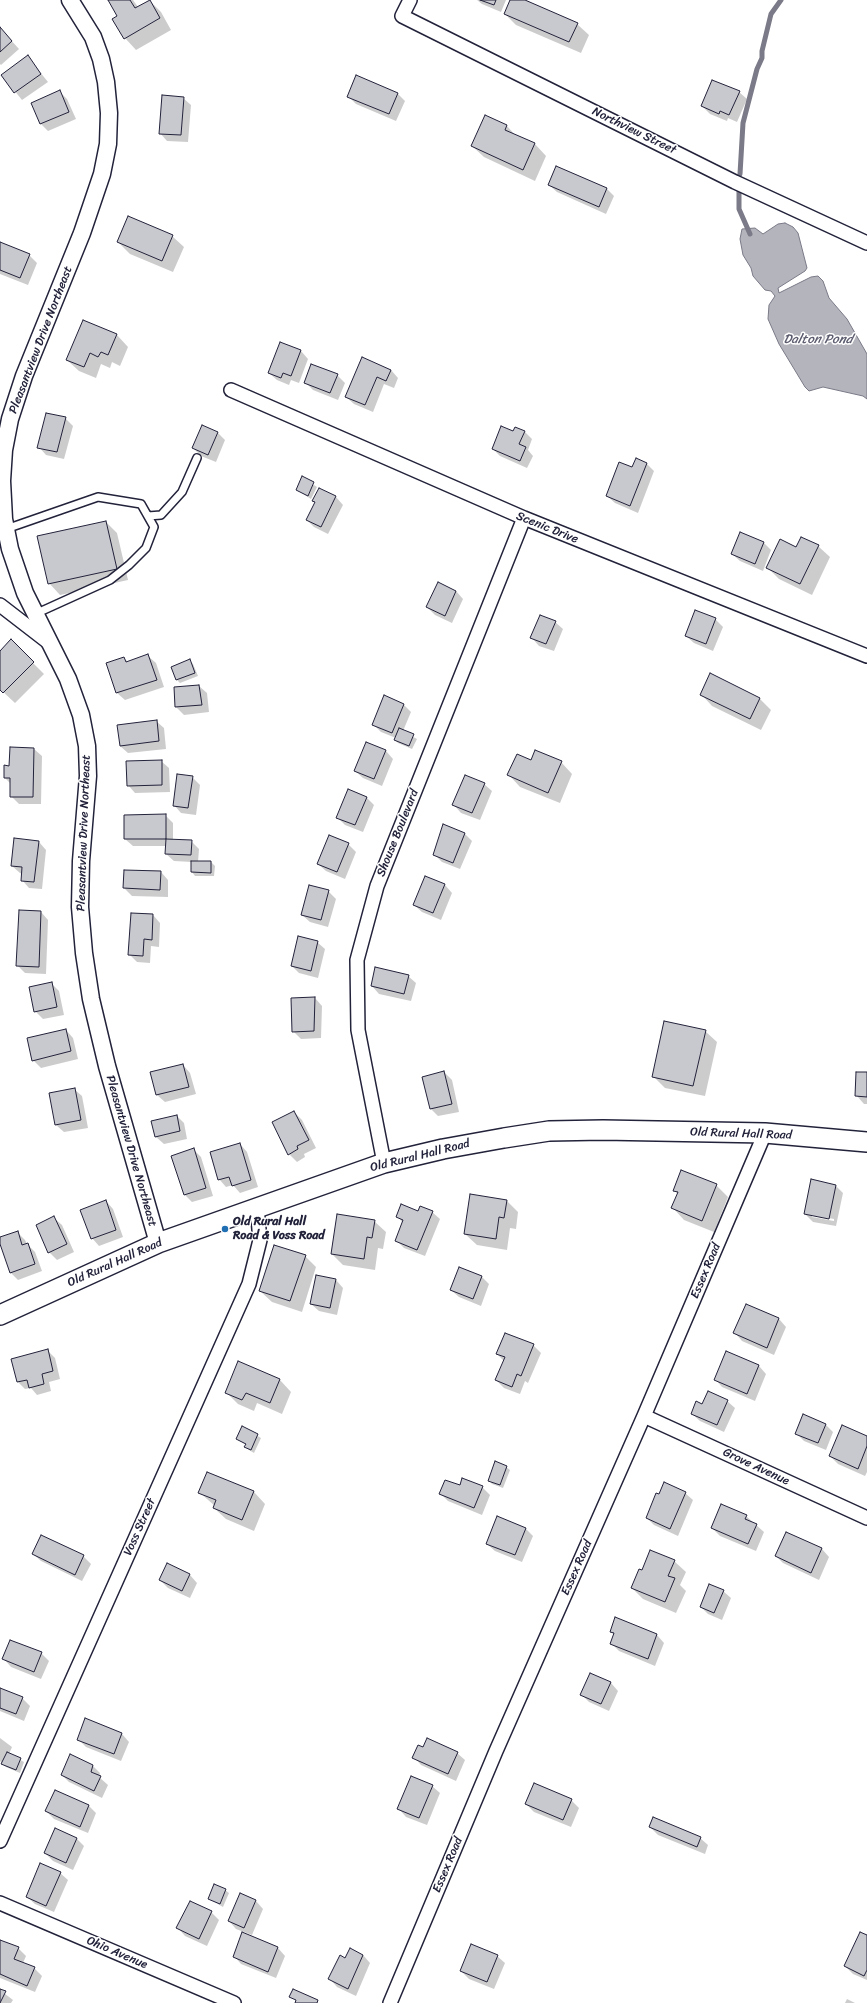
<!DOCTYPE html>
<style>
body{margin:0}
canvas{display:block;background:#fff}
</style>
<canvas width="867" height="2003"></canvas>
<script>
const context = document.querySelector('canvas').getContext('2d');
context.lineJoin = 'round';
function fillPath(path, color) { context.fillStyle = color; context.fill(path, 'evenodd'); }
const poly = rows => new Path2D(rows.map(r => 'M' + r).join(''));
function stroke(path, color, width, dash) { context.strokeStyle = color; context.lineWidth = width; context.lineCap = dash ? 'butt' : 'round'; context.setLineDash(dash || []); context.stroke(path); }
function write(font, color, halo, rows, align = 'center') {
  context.font = font + ' Sriracha,sans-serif'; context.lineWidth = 3; context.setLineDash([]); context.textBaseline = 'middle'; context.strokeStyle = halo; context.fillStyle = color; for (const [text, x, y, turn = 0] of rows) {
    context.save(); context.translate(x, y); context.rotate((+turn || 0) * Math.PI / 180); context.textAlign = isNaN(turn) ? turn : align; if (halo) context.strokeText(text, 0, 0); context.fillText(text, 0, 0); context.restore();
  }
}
const water = poly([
 [785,223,793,227,798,233,807,268,805,271,778,288,779,293,811,277,818,276,823,281,829,298,847,319,867,354,867,399,863,396,823,387,809,391,805,387,779,344,768,319,769,305,775,296,771,291,765,290,753,276,751,268,743,255,740,239,742,229,755,228,763,234,778,224,785,223]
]);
fillPath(water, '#b4b4bc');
stroke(water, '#7a7a88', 1);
fillPath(poly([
 [111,0,133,0,138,7,150,1,161,12,171,30,136,50,125,38,119,16],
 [477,0,506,0,501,12,482,4],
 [511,0,523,0,577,24,589,35,581,53,516,25,505,14],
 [0,28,19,49,1,65,0,64],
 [27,56,48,82,22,100,2,75],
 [60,92,67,99,76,119,48,131,41,124,32,104],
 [739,92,747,99,737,122,728,118,727,121,710,114,702,106],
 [397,93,405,101,396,121,356,104,348,96],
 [183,98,191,105,188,142,167,141,160,133],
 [486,117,507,126,516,136,535,144,546,156,535,181,484,157,472,146],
 [549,185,606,188,614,196,606,214,557,192],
 [172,236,184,247,173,272,130,254,118,242],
 [0,243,29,255,37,263,28,285,0,274],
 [83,321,117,335,128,347,120,366,112,362,110,368,101,364,96,378,79,371,67,360],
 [301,351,308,359,299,383,291,380,289,385,277,380,269,373],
 [363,359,391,370,398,378,394,388,384,384,373,412,354,404,346,397],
 [337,375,345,383,338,400,313,390,305,382],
 [65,418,73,426,64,459,46,455,39,447],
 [514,432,525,432,532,439,528,450,533,456,527,468,500,456,493,449],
 [218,433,225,440,216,462,201,456,193,448],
 [647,464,654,471,638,513,615,503,607,496,633,469],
 [303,478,317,487,311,499,297,490],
 [319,489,336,497,343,505,328,534,314,527,307,520,316,503],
 [106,522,117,533,128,580,60,595,49,583],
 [763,542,771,550,763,571,740,561,732,554],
 [818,546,830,557,812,595,779,579,768,568,797,548],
 [438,583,456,591,463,599,452,623,435,615,427,607],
 [715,619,723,627,713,651,694,643,686,636],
 [555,622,563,629,554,651,539,646,532,638],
 [11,641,44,674,15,703,0,689,0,652],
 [148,656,156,663,164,687,125,700,117,693,124,658,128,662],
 [190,661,193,664,198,676,180,683,176,679],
 [199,686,207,693,209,712,184,715,176,707,175,688],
 [701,694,760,699,771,710,761,730,712,706],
 [403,704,411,712,403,731,417,739,412,749,398,743,395,740,396,738,381,732,374,725],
 [156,721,164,728,166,749,128,753,120,746],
 [366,744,386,751,393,759,382,786,363,778,355,771],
 [34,749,42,756,41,804,19,804,11,796,11,784,5,778],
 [161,761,169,768,170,792,135,793,128,785],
 [532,761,561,762,572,774,560,803,520,787,509,775],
 [192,777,200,785,196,815,181,813,174,805],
 [484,784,492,791,480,820,461,813,454,805],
 [366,797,374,805,363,832,345,825,337,817],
 [165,815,173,823,173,841,191,841,199,849,198,862,211,862,215,866,214,876,195,876,192,872,192,862,174,861,166,854,167,846,133,846,125,839],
 [464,833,472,841,460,869,442,862,435,855],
 [39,842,46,850,42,889,29,888,22,880,22,874,20,873,12,866],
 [348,844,356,852,345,879,326,871,318,864],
 [161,872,168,880,168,897,132,896,124,888],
 [426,877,445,885,452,893,441,920,422,912,414,905],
 [328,891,336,899,328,927,310,922,302,915],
 [41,912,48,920,46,974,25,973,17,965],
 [153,915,160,923,159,947,151,946,150,963,137,962,129,954],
 [317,942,325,949,318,978,299,973,292,966],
 [408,976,416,983,411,1001,379,994,372,986],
 [51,983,59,991,64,1015,43,1019,35,1011],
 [315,998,322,1006,321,1038,301,1039,293,1031],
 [66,1030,73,1038,78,1059,41,1068,33,1060],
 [705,1031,717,1042,705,1096,665,1088,653,1076],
 [183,1065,190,1073,196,1094,165,1102,157,1095],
 [444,1072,452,1080,459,1112,438,1116,431,1109,424,1077],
 [867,1073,867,1104,864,1104,857,1096],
 [74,1089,82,1096,88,1128,64,1132,56,1125,50,1093],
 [294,1112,302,1120,316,1148,304,1154,305,1157,297,1162,289,1154],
 [177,1116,184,1123,187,1139,164,1144,156,1137,152,1121],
 [240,1144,247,1152,258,1187,240,1193,233,1185,226,1187,219,1179],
 [194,1150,201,1157,213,1196,192,1202,185,1195,173,1156],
 [716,1185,728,1197,714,1232,684,1220,673,1208,678,1194,674,1190],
 [836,1186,843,1193,836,1226,813,1222,805,1214],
 [812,1215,834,1219,834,1221,812,1217],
 [106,1201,113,1209,123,1237,99,1246,92,1238],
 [507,1201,518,1212,516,1229,510,1228,507,1250,477,1245,465,1234],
 [419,1212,432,1212,440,1219,425,1256,404,1248,396,1240,403,1223,398,1217],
 [54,1218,62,1225,74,1252,57,1260,49,1252],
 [374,1221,386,1232,383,1249,378,1248,375,1270,343,1265,332,1254],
 [17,1232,25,1240,27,1244,35,1252,42,1271,18,1280,10,1272,0,1241,0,1238],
 [305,1256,316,1267,302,1312,272,1302,260,1291],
 [460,1268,482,1277,489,1284,481,1306,459,1297,451,1290],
 [336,1280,343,1288,337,1315,319,1311,311,1304],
 [746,1305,779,1319,786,1327,774,1355,742,1341,735,1333],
 [533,1345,541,1353,528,1383,525,1381,520,1394,504,1388,496,1380,504,1361,497,1354],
 [47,1350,55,1358,60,1379,49,1382,51,1391,37,1395,31,1388,25,1389,18,1382],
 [727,1352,759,1366,766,1374,755,1401,722,1387,715,1379],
 [239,1363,280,1380,291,1392,282,1414,257,1403,254,1411,238,1404,226,1392],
 [727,1401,735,1408,724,1432,700,1421,692,1414,703,1405],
 [826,1425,833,1432,826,1450,804,1441,796,1433],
 [243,1428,261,1438,254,1453,249,1450,245,1447,246,1445,237,1439],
 [867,1437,867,1472,865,1476,838,1464,830,1456],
 [506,1467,510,1470,503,1488,492,1484,489,1480],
 [208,1473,254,1492,265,1504,254,1531,226,1519,214,1508,215,1506,199,1492],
 [460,1486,482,1487,490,1495,482,1515,448,1501,441,1494],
 [685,1493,693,1500,678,1536,654,1525,647,1518],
 [746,1516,764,1532,756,1551,720,1536,712,1528],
 [525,1528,533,1536,522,1562,495,1551,487,1544],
 [786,1533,822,1549,829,1557,819,1580,783,1563,776,1556],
 [33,1554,83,1556,91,1564,82,1581,41,1561],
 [674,1561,686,1572,680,1585,686,1591,676,1613,643,1599,632,1588,642,1571],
 [167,1565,190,1575,197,1583,190,1598,168,1588,160,1580],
 [723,1591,731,1598,722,1620,708,1614,701,1607],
 [616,1619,657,1635,664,1643,655,1666,619,1651,611,1643,614,1635,611,1631],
 [41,1653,49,1661,41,1679,11,1667,4,1659],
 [591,1674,611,1683,618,1691,609,1711,589,1702,581,1694],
 [0,1689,22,1698,30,1706,24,1721,0,1711],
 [86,1720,122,1734,129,1742,121,1761,86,1747,78,1739],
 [0,1738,12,1747,9,1754,24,1762,20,1773,6,1767,0,1761],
 [424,1748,457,1753,465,1760,456,1781,421,1765,414,1757],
 [71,1756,93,1766,100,1773,99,1777,108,1785,102,1798,69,1782,62,1775],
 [432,1786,440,1793,427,1825,406,1817,399,1809],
 [55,1791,89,1806,96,1813,88,1833,54,1819,46,1811],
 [571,1800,579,1808,571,1827,534,1812,526,1804],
 [650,1827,700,1838,708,1845,705,1854,658,1835],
 [76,1838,84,1846,73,1870,53,1861,45,1853],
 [60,1873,68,1880,54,1912,35,1904,27,1897],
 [225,1890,229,1893,223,1907,209,1899],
 [240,1895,256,1901,263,1909,252,1935,236,1929,229,1921],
 [211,1912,219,1920,207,1946,185,1936,178,1928],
 [243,1934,278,1948,285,1956,276,1978,241,1964,234,1956],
 [867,1936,867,1980,853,1974,845,1966],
 [0,1941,18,1948,26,1956,23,1963,34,1968,42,1976,35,1992,0,1978],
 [363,1955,370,1963,356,1996,337,1987,330,1979,346,1959],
 [497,1956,505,1963,494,1989,469,1979,461,1971],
 [0,1990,13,2000,11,2003,0,2003],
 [847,1999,855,2003,845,2003]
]), '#0003');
stroke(poly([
 [740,174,743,123,757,69,762,58,762,51,771,14,781,0],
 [739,192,739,209,750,234]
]), '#7a7a88', 5);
const building = poly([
 [108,0,130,0,135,8,150,0,160,18,124,39,112,19,117,16,108,0],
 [480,0,496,0,494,5,480,0],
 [510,0,525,0,578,23,569,42,504,14,510,0],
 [0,27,12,41,0,52,0,27],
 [28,55,41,74,14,93,1,75,28,55],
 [356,75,398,93,389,114,347,97,356,75],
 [712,80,740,91,729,115,720,111,719,114,701,106,712,80],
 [60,90,69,112,40,124,31,103,60,90],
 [162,95,184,97,181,135,159,134,162,95],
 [485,115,507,125,505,130,535,143,523,170,471,146,485,115],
 [556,166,607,188,599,207,548,185,556,166],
 [128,216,173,235,162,261,117,242,128,216],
 [0,242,30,254,20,278,0,270,0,242],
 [83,320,117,334,108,355,101,352,98,357,90,353,84,367,66,360,83,320],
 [280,342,301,350,291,376,283,373,281,378,268,373,280,342],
 [362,357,391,370,386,381,377,377,365,405,345,397,362,357],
 [311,364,338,374,330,393,304,383,311,364],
 [46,413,66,417,57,452,37,448,46,413],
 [202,425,218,432,208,455,192,448,202,425],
 [501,426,513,431,515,427,525,431,519,444,526,447,520,461,492,449,501,426],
 [636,458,647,463,630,506,606,496,619,462,632,467,636,458],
 [302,476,314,482,308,496,296,490,302,476],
 [319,488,336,496,321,527,306,520,315,502,312,501,319,488],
 [106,521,117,569,48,584,37,536,106,521],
 [740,532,764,542,755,564,731,554,740,532],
 [801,537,819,545,800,584,766,568,780,539,796,547,801,537],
 [438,582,456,591,445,616,426,607,438,582],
 [695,610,716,618,706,644,685,636,695,610],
 [540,615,556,621,546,644,530,638,540,615],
 [11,639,34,662,3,693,0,690,0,651,11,639],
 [148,654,157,680,116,693,106,663,124,657,126,662,148,654],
 [190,659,195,673,176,680,171,667,190,659],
 [710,673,760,698,750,719,700,695,710,673],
 [199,685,202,705,175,707,174,687,199,685],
 [384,695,404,704,392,733,372,725,384,695],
 [157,720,159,741,120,746,117,725,157,720],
 [399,728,414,734,409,746,394,740,399,728],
 [366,742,386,750,374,779,354,771,366,742],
 [10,747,34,748,33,797,10,797,10,778,4,778,4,765,9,766,10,747],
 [535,750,562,761,548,793,507,775,517,754,531,760,535,750],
 [162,760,162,785,127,786,126,761,162,760],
 [177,774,193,776,188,808,173,806,177,774],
 [465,775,485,783,472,813,452,805,465,775],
 [348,789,367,797,355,825,336,818,348,789],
 [166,814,166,839,124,839,124,815,166,814],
 [443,824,465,833,453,863,433,855,443,824],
 [329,835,349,843,337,872,317,864,329,835],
 [14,838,39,841,34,882,21,881,22,867,11,866,14,838],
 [166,839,192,840,191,855,165,854,166,839],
 [191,861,211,861,211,873,191,872,191,861],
 [124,870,161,871,160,890,123,888,124,870],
 [425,876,445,884,433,913,413,905,425,876],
 [309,885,329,890,321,920,301,915,309,885],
 [19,910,41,911,39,967,16,966,19,910],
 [131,913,153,914,152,940,144,939,143,956,128,955,131,913],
 [298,936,318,941,311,971,291,966,298,936],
 [375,967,409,975,404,994,371,986,375,967],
 [52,982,57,1007,34,1012,29,987,52,982],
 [315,997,314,1031,292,1032,291,998,315,997],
 [664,1021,706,1030,693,1086,652,1077,664,1021],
 [66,1029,71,1051,32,1061,27,1038,66,1029],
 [183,1064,189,1087,156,1095,150,1072,183,1064],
 [444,1071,452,1104,430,1109,422,1077,444,1071],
 [856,1072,867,1072,867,1097,855,1096,856,1072],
 [75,1088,81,1120,55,1125,49,1093,75,1088],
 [294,1111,309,1140,297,1146,298,1149,288,1155,272,1122,294,1111],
 [177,1115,180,1131,155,1137,151,1121,177,1115],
 [240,1143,251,1180,232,1186,229,1177,218,1180,210,1152,240,1143],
 [194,1148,206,1188,184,1195,171,1156,194,1148],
 [681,1170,717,1184,702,1221,671,1208,678,1192,673,1191,681,1170],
 [811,1179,836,1185,829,1219,804,1214,811,1179],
 [470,1194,507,1200,504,1218,499,1217,496,1239,464,1234,470,1194],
 [106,1200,116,1230,91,1239,80,1210,106,1200],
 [401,1204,418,1211,420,1206,433,1211,417,1250,395,1241,403,1220,396,1217,401,1204],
 [337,1214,375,1220,372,1238,367,1237,364,1259,331,1254,337,1214],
 [54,1216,67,1244,48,1253,36,1225,54,1216],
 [18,1231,22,1245,28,1243,35,1264,10,1273,0,1244,0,1237,18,1231],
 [274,1245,306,1255,290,1301,259,1291,274,1245],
 [459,1267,482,1276,473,1299,450,1290,459,1267],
 [316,1275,336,1279,330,1308,310,1304,316,1275],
 [746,1304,779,1318,767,1348,733,1333,746,1304],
 [505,1333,534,1344,521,1376,517,1374,512,1387,495,1380,505,1357,496,1354,505,1333],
 [48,1349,53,1371,42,1374,44,1384,29,1388,27,1380,17,1382,11,1359,48,1349],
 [726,1351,759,1365,747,1394,714,1380,726,1351],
 [238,1361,280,1379,270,1403,246,1393,242,1400,225,1393,238,1361],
 [708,1391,728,1400,717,1425,691,1414,696,1401,702,1404,708,1391],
 [803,1414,826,1424,818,1443,795,1434,803,1414],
 [842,1425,867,1436,867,1446,858,1469,829,1456,842,1425],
 [242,1426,258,1434,251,1450,244,1447,246,1444,236,1439,242,1426],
 [495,1461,507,1466,500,1485,488,1481,495,1461],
 [207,1472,254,1491,242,1520,213,1508,216,1500,198,1493,207,1472],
 [462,1478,483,1486,474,1508,439,1494,445,1480,460,1485,462,1478],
 [664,1482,686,1492,670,1529,646,1518,656,1493,659,1494,664,1482],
 [721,1504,747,1515,745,1519,757,1524,748,1544,711,1528,721,1504],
 [497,1516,526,1528,515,1555,486,1544,497,1516],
 [786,1532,822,1548,811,1573,775,1556,786,1532],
 [41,1535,84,1555,75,1575,32,1554,41,1535],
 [650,1550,675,1560,668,1576,675,1578,665,1602,631,1588,639,1569,642,1570,650,1550],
 [167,1563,190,1574,182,1591,159,1580,167,1563],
 [709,1584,724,1590,714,1613,700,1607,709,1584],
 [615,1617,657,1634,648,1659,610,1644,614,1633,610,1632,615,1617],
 [10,1640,42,1652,34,1672,2,1659,10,1640],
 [590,1673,611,1682,601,1704,580,1695,590,1673],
 [0,1688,23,1697,16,1714,0,1708,0,1688],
 [85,1718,122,1733,114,1754,77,1740,85,1718],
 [427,1738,458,1752,448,1774,412,1758,418,1745,423,1747,427,1738],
 [7,1752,21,1758,16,1770,1,1764,7,1752],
 [70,1754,93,1765,91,1772,101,1776,94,1791,61,1775,70,1754],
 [411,1776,433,1785,419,1818,397,1809,411,1776],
 [534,1783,572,1799,563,1820,525,1804,534,1783],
 [55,1790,89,1805,80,1827,45,1811,55,1790],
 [653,1817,701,1837,697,1847,649,1827,653,1817],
 [55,1828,77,1838,66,1863,44,1853,55,1828],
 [40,1863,61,1872,46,1906,26,1897,40,1863],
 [214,1884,226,1889,220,1904,208,1899,214,1884],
 [240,1893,256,1900,244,1928,228,1921,240,1893],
 [190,1901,212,1911,199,1939,176,1928,190,1901],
 [242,1932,278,1947,268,1972,233,1957,242,1932],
 [860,1932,867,1935,867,1970,864,1976,844,1966,860,1932],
 [0,1940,19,1947,14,1959,35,1967,27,1986,0,1974,0,1940],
 [471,1944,498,1955,487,1982,460,1971,471,1944],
 [350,1948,363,1955,348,1989,328,1979,340,1955,345,1958,350,1948],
 [0,1989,6,1991,0,2003,0,1989],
 [293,1989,318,2000,317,2003,295,2003,296,2000,289,1997,293,1989]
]);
fillPath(building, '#c8c8cf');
stroke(building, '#22223b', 1);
const service = poly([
 [148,516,161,515,182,492,197,458],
 [6,529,98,497,141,504,154,527,146,548,129,565,110,580,35,614]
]);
const minor = poly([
 [410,0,402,16,735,182,867,243],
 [231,390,524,518,867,656],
 [0,605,48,642],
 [384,1163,358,1030,357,960,377,886,524,518],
 [644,1416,867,1518],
 [0,1841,249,1284,260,1240,257,1208],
 [0,1903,234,2003],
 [390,2003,496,1751,644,1416,765,1133]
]);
const tertiary = poly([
 [70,0,93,37,101,59,106,82,109,113,108,144,102,174,82,233,24,376,10,419,4,450,2,481,4,519,10,549,25,593,68,679,81,715,87,746,88,776,81,861,80,907,84,953,91,999,107,1066,158,1243]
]);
const secondary = poly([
 [0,1315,158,1243,384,1163,443,1149,504,1138,549,1131,603,1130,765,1133,867,1142]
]);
stroke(service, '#22223b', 10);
stroke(minor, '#22223b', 16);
stroke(tertiary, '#22223b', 19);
stroke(secondary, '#22223b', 22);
stroke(service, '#fff', 7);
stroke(minor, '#fff', 13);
stroke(tertiary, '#fff', 16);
stroke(secondary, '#fff', 19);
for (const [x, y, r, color] of [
 [225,1229,4,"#1f6fb2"]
]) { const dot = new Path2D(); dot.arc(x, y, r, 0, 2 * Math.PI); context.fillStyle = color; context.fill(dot); stroke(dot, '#fff', 1.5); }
write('12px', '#22223b', '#fff', [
 ["Northview Street",634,131,26],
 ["Pleasantview Drive Northeast",41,340,-69],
 ["Scenic Drive",547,528,22],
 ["Pleasantview Drive Northeast",84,833,-88],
 ["Shouse Boulevard",398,833,-68],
 ["Old Rural Hall Road",741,1134,2],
 ["Pleasantview Drive Northeast",131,1151,74],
 ["Old Rural Hall Road",420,1156,-14],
 ["Old Rural Hall Road",115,1263,-24],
 ["Essex Road",706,1271,-67],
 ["Grove Avenue",756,1467,25],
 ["Voss Street",140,1527,-66],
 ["Essex Road",577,1568,-66],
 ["Essex Road",448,1865,-67],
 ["Ohio Avenue",117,1953,23]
]);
write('bold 12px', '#22223b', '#fff', [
 ["Old Rural Hall",233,1222],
 ["Road & Voss Road",233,1236]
], 'left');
write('italic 13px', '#5c5c6f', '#fff', [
 ["Dalton Pond",818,340]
]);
</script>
